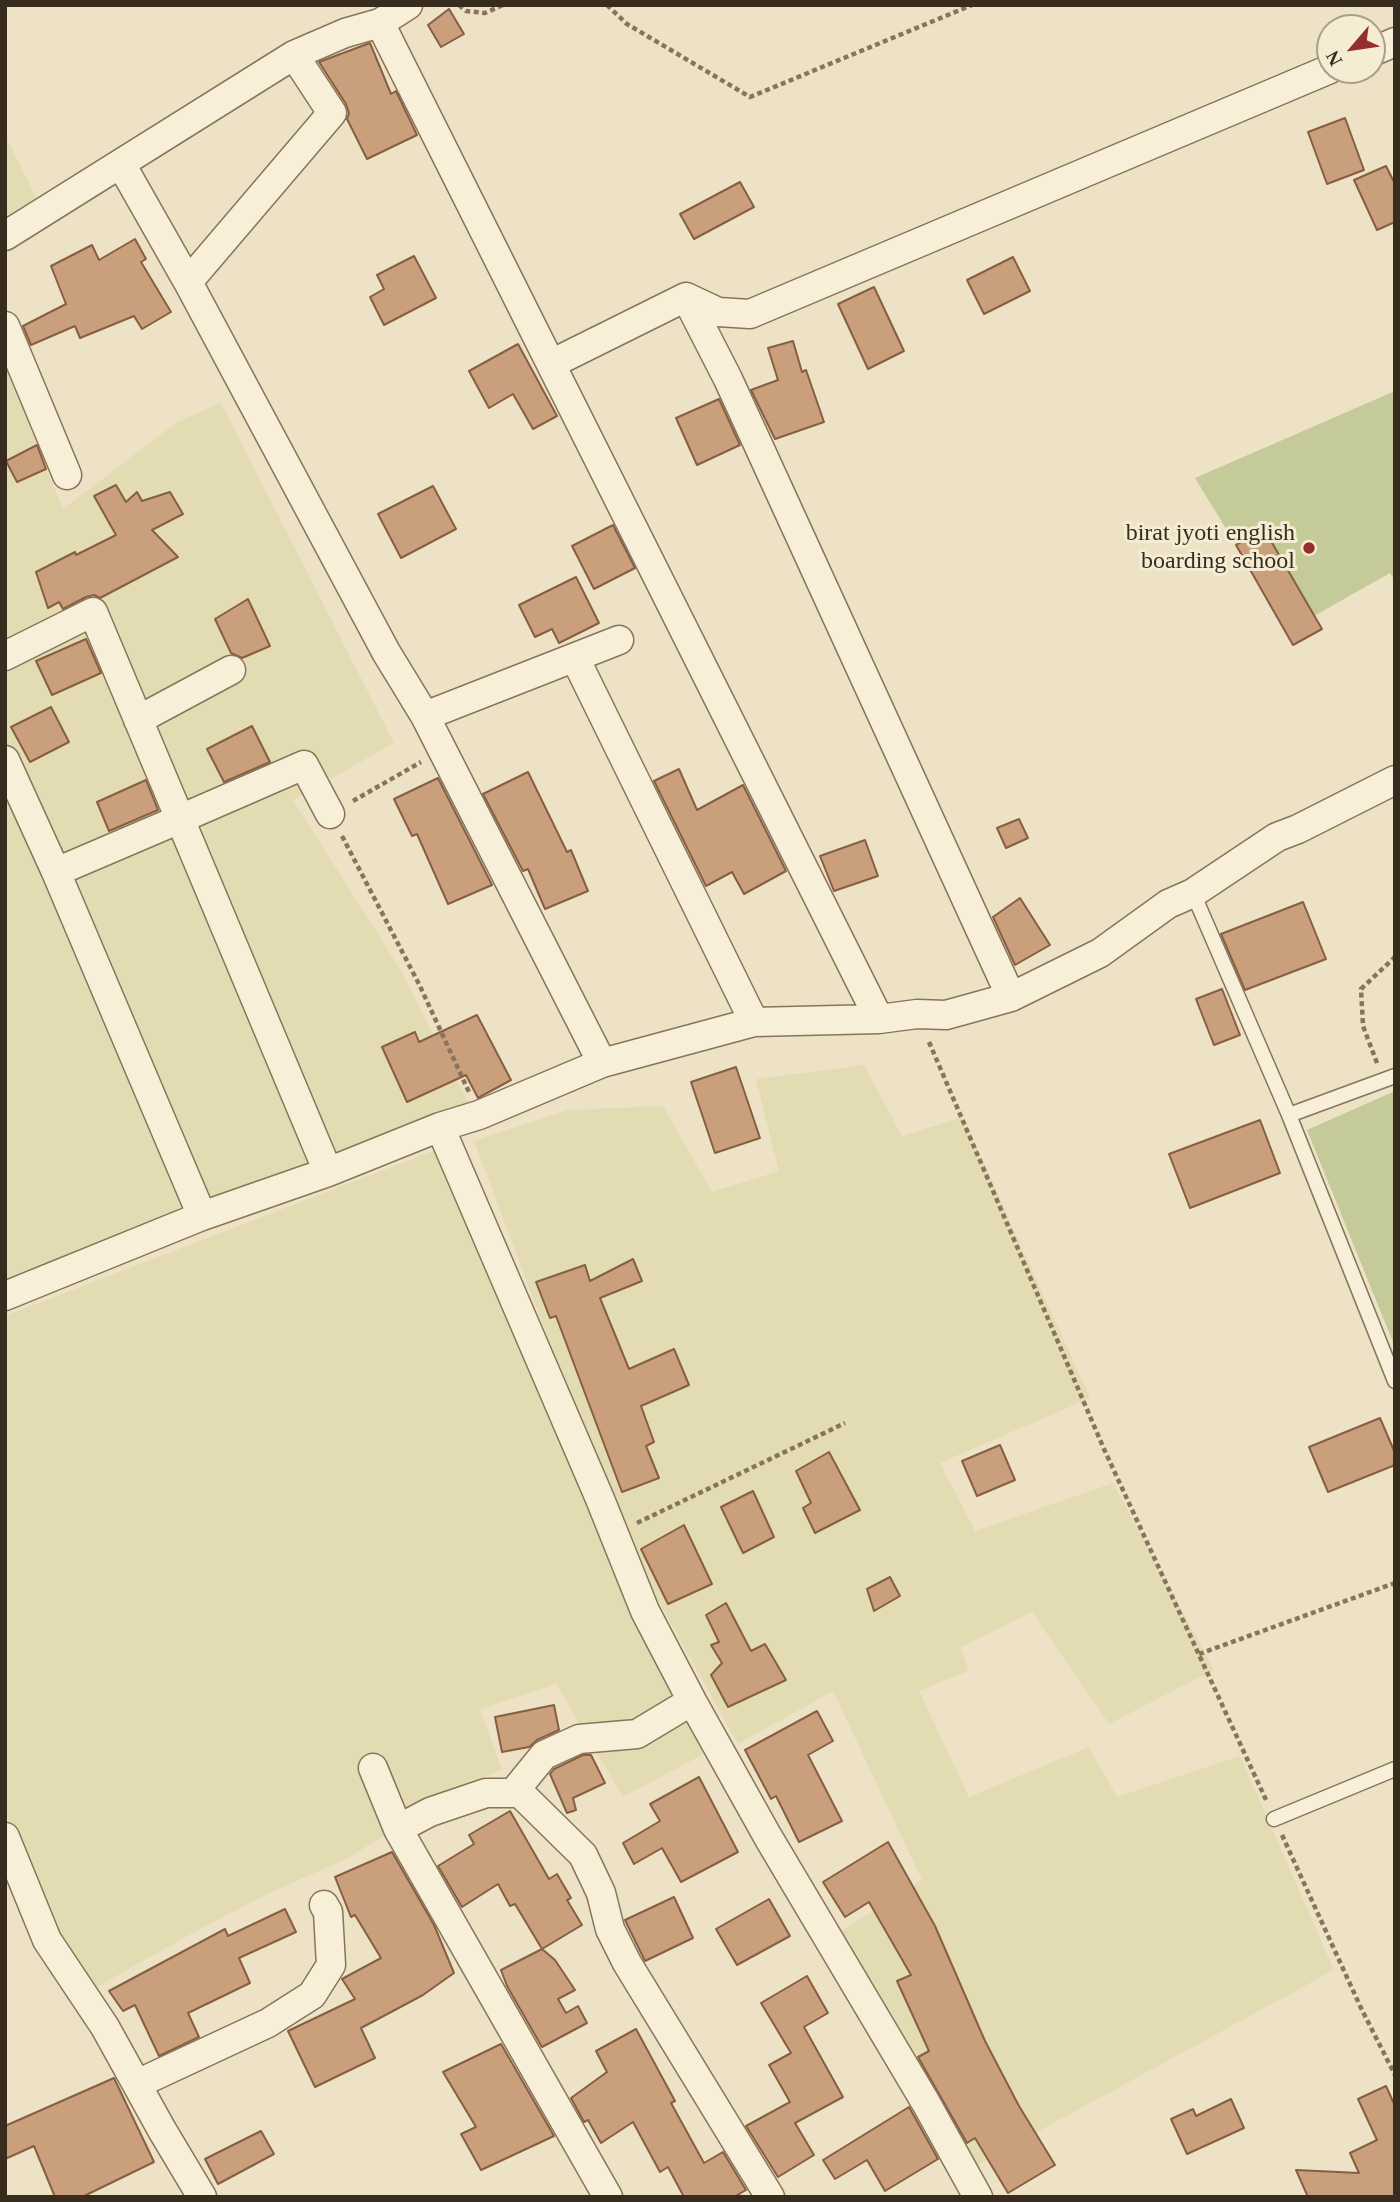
<!DOCTYPE html>
<style>
body{margin:0}
#map{position:relative;width:1400px;height:2202px;overflow:hidden;background:#ede2c5;font-family:"Times New Roman",serif}
canvas{display:block}
.frame{position:absolute;inset:0;border:7px solid #382c1f;pointer-events:none}
.north{position:absolute;left:1316px;top:14px;width:70px;height:70px;box-sizing:border-box;background:#f5ecd4;border:2px solid #a99f8c;border-radius:50%;rotate:241deg;font-size:19px;font-weight:700;line-height:28px;text-align:center;color:#382c1f}
.north::after{content:'';display:block;margin:auto;width:24px;height:32px;background:#952f2d;clip-path:polygon(50% 0,100% 100%,50% 72%,0 100%)}
</style>
<div id="map">
<canvas width="1400" height="2202"></canvas>
<div class="frame"></div>
<div class="north">N</div>
</div>
<script>
const context = document.querySelector('canvas').getContext('2d');
context.lineJoin = 'round';
function fillPath(path, color) { context.fillStyle = color; context.fill(path, 'evenodd'); }
const poly = rows => new Path2D(rows.map(r => 'M' + r).join(''));
function stroke(path, color, width, dash) { context.strokeStyle = color; context.lineWidth = width; context.lineCap = dash ? 'butt' : 'round'; context.setLineDash(dash || []); context.stroke(path); }
function write(font, color, halo, rows, align = 'center') {
  context.font = font + ' "Times New Roman",serif'; context.lineWidth = 6; context.setLineDash([]); context.textBaseline = 'middle'; context.strokeStyle = halo; context.fillStyle = color; for (const [text, x, y, turn = 0] of rows) {
    context.save(); context.translate(x, y); context.rotate((+turn || 0) * Math.PI / 180); context.textAlign = isNaN(turn) ? turn : align; if (halo) context.strokeText(text, 0, 0); context.fillText(text, 0, 0); context.restore();
  }
}
fillPath(poly([
 [5,135,43,211,5,236],
 [5,366,63,509,176,423,221,403,394,743,293,800,400,969,470,1106,5,1278],
 [864,1065,902,1136,963,1117,1090,1398,940,1463,975,1531,1113,1483,1214,1670,1109,1724,1032,1612,961,1647,968,1671,919,1691,969,1797,1089,1747,1117,1797,1240,1756,1334,1970,971,2168,911,2053,841,1931,922,1880,833,1691,738,1744,622,1536,474,1141,568,1110,663,1106,712,1192,779,1171,756,1079],
 [438,1149,709,1751,623,1797,556,1684,480,1709,502,1769,408,1812,381,1752,362,1763,386,1834,350,1857,270,1893,200,1929,95,1988,66,1947,35,1886,5,1810,5,1316]
]), '#e3dcb2');
fillPath(poly([
 [1395,391,1395,581,1390,573,1314,616,1264,529,1236,545,1195,478],
 [1395,1091,1395,1347,1307,1130]
]), '#c4cb99');
const building = poly([
 [449,9,464,34,441,47,428,25,449,9],
 [370,43,391,94,396,91,417,135,367,159,347,119,349,113,346,104,319,62,370,43],
 [1345,118,1364,170,1327,184,1308,132,1345,118],
 [1386,166,1395,184,1395,222,1377,230,1354,180,1386,166],
 [740,182,754,207,694,239,680,214,740,182],
 [135,239,146,259,141,262,171,312,142,329,134,316,80,338,75,326,31,345,23,326,66,304,51,266,92,245,99,260,135,239],
 [414,256,436,298,384,325,370,297,384,289,377,275,414,256],
 [1013,257,1030,291,984,314,967,280,1013,257],
 [874,287,904,351,868,369,838,304,874,287],
 [793,341,802,372,806,370,824,422,775,439,751,390,778,380,768,348,793,341],
 [518,344,557,416,533,429,513,394,489,408,469,371,518,344],
 [719,399,740,445,697,465,676,418,719,399],
 [37,445,46,469,17,482,6,461,37,445],
 [116,485,126,502,137,492,142,501,170,492,183,514,152,530,178,557,100,598,94,595,86,597,63,609,59,602,48,608,36,572,75,552,76,555,116,535,94,496,116,485],
 [433,486,456,529,401,558,378,514,433,486],
 [613,525,635,568,594,589,572,546,613,525],
 [1264,529,1322,629,1293,645,1236,545,1264,529],
 [576,577,599,623,559,643,552,629,535,637,519,605,576,577],
 [248,599,270,646,242,658,231,653,215,619,248,599],
 [86,639,101,673,52,695,36,661,86,639],
 [51,707,69,742,30,762,11,727,51,707],
 [252,726,270,762,224,782,207,749,252,726],
 [679,769,697,810,743,785,786,871,744,894,732,872,706,886,654,781,679,769],
 [528,772,567,852,571,850,588,891,545,909,528,869,523,871,483,794,528,772],
 [438,778,492,885,448,904,417,834,412,836,394,799,438,778],
 [146,780,158,810,109,831,97,802,146,780],
 [1019,819,1028,838,1006,848,997,828,1019,819],
 [865,840,878,876,834,891,820,856,865,840],
 [1020,898,1050,945,1015,965,993,917,1020,898],
 [1303,902,1326,959,1245,990,1221,934,1303,902],
 [1222,989,1240,1035,1214,1045,1196,999,1222,989],
 [477,1015,511,1080,478,1098,466,1075,407,1102,382,1047,415,1032,419,1042,477,1015],
 [736,1067,760,1138,715,1153,691,1082,736,1067],
 [1260,1120,1280,1173,1190,1208,1169,1154,1260,1120],
 [633,1259,642,1281,600,1298,629,1369,674,1349,689,1385,641,1406,654,1442,646,1446,659,1478,622,1492,556,1316,550,1318,536,1282,585,1265,590,1281,633,1259],
 [1380,1418,1395,1453,1395,1465,1328,1492,1309,1447,1380,1418],
 [1000,1445,1015,1480,977,1496,962,1461,1000,1445],
 [829,1452,860,1510,815,1533,803,1508,811,1503,796,1471,829,1452],
 [753,1491,774,1537,743,1553,721,1507,753,1491],
 [684,1525,712,1584,668,1604,641,1549,684,1525],
 [890,1577,900,1596,874,1611,867,1589,890,1577],
 [726,1603,751,1651,765,1644,786,1680,728,1707,711,1675,722,1663,711,1645,719,1642,706,1615,726,1603],
 [554,1705,559,1730,537,1740,529,1747,502,1752,495,1717,554,1705],
 [817,1711,833,1741,808,1755,842,1821,799,1842,776,1796,771,1799,745,1750,817,1711],
 [583,1755,591,1755,605,1783,573,1798,576,1810,567,1813,550,1774,554,1769,583,1755],
 [699,1777,738,1852,681,1882,662,1848,634,1864,623,1843,660,1821,650,1804,699,1777],
 [510,1811,549,1879,557,1874,571,1898,567,1900,582,1925,542,1949,515,1904,510,1906,498,1884,462,1907,438,1866,474,1844,469,1835,510,1811],
 [888,1842,935,1926,985,2041,1019,2106,1055,2165,1008,2193,975,2138,967,2143,918,2057,929,2051,897,1981,911,1975,869,1902,845,1917,823,1882,888,1842],
 [392,1852,434,1925,454,1973,423,1995,361,2028,375,2058,315,2087,288,2031,355,1999,342,1979,381,1958,355,1915,351,1917,335,1877,392,1852],
 [674,1897,693,1938,645,1961,625,1920,674,1897],
 [769,1899,790,1936,737,1965,716,1929,769,1899],
 [285,1909,296,1932,239,1958,250,1983,188,2013,199,2037,159,2056,135,2005,123,2011,109,1991,225,1929,228,1936,285,1909],
 [542,1949,555,1960,575,1990,558,1999,566,2013,578,2006,587,2023,542,2047,507,1986,501,1970,542,1949],
 [807,1976,828,2013,804,2027,843,2097,795,2123,814,2155,778,2177,746,2126,790,2102,769,2065,791,2053,761,2003,807,1976],
 [636,2029,675,2101,671,2103,704,2163,723,2152,746,2190,734,2197,684,2197,668,2167,660,2172,633,2122,601,2143,588,2120,584,2122,571,2098,607,2072,596,2051,636,2029],
 [501,2044,554,2136,481,2170,461,2134,476,2127,443,2072,501,2044],
 [114,2078,154,2162,82,2197,55,2197,34,2146,5,2159,5,2126,114,2078],
 [1386,2086,1395,2106,1395,2197,1308,2197,1296,2170,1359,2173,1350,2153,1377,2140,1358,2099,1386,2086],
 [1231,2099,1244,2128,1187,2154,1171,2119,1193,2109,1196,2116,1231,2099],
 [909,2107,938,2159,885,2191,867,2160,835,2179,823,2160,909,2107],
 [261,2131,274,2154,218,2184,205,2159,261,2131]
]);
fillPath(building, '#ca9f7c');
stroke(building, '#865f42', 2);
const service = poly([
 [1193,893,1289,1115,1395,1381],
 [1289,1115,1395,1076],
 [1274,1819,1395,1769]
]);
const minor = poly([
 [380,23,879,1019],
 [1372,52,1395,42],
 [121,164,188,282,386,652,425,716],
 [5,236,294,55,345,33,380,23,408,5],
 [188,282,332,113,294,55],
 [5,326,67,475],
 [551,364,686,297],
 [5,656,93,612,180,819,56,872,5,760],
 [575,658,754,1022],
 [138,720,231,670],
 [56,872,202,1216],
 [1011,997,728,379,686,297,718,312,750,314,1330,69],
 [602,1063,425,716,619,640],
 [440,1127,600,1499,645,1611,692,1701,768,1837,926,2103,978,2197],
 [328,1172,180,819,304,765,330,814],
 [5,1296,202,1216,328,1172,440,1127,479,1115,602,1063,754,1022,879,1019,917,1014,946,1015,1011,997,1100,953,1168,904,1193,893,1277,837,1298,829,1395,780],
 [373,1768,398,1829,608,2197],
 [513,1793,544,1755,579,1739,637,1734,692,1701],
 [398,1829,430,1812,486,1793,520,1793,583,1855,601,1893,610,1929,627,1963,770,2197],
 [5,1837,47,1940,105,2027,162,2130,202,2197],
 [137,2084,268,2023,312,1995,331,1965,328,1912,324,1905]
]);
stroke(service, '#88745b', 17);
stroke(minor, '#88745b', 31);
stroke(poly([
 [459,5,466,11,485,13,503,5],
 [607,5,627,24,750,97,972,5],
 [353,801,421,762],
 [342,836,419,984,469,1092],
 [929,1042,1104,1449,1267,1802],
 [1377,1063,1363,1026,1361,989,1395,957],
 [637,1523,845,1423],
 [1199,1654,1395,1583],
 [1282,1835,1361,2008,1395,2075]
]), '#88745b', 4.5, [5, 3.5]);
stroke(service, '#f8efd8', 14);
stroke(minor, '#f8efd8', 28);
for (const [x, y, r, color] of [
 [1309,548,7,"#952f2d"]
]) { const dot = new Path2D(); dot.arc(x, y, r, 0, 2 * Math.PI); context.fillStyle = color; context.fill(dot); stroke(dot, '#f5ecd4', 2.5); }
write('24px', '#382c1f', '#f5ecd4', [
 ["birat jyoti english",1295,534],
 ["boarding school",1295,562]
], 'right');
</script>
